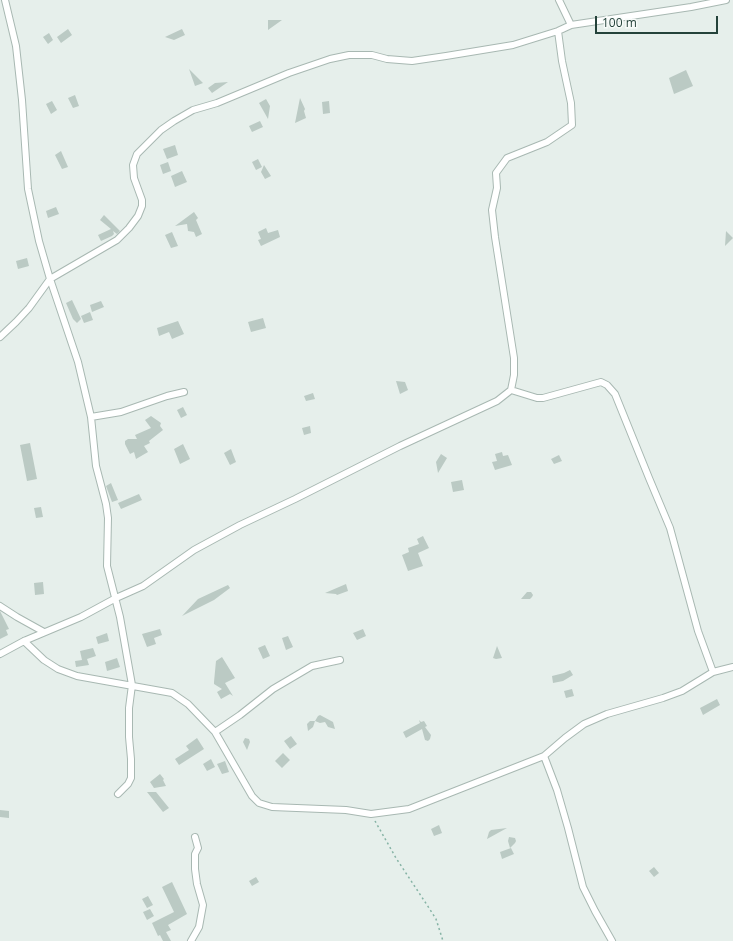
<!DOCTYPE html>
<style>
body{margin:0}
#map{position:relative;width:733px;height:941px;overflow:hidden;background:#e6efeb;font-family:"Open Sans",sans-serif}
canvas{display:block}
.scale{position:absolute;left:595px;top:16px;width:123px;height:18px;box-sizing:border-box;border:2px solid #24423a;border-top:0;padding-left:5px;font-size:12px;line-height:14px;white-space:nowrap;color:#24423a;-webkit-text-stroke:3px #f7fbf9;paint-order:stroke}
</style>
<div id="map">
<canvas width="733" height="941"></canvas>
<div class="scale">100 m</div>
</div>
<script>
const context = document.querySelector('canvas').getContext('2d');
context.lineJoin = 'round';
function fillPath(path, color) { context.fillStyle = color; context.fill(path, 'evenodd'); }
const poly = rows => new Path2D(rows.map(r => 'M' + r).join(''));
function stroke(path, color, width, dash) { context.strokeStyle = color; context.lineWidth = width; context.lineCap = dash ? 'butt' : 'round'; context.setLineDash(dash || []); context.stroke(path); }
fillPath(poly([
 [268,20,282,20,268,30],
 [68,29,72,35,61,43,57,37],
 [182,29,185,35,174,40,165,37],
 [49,33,53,40,48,44,43,37],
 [189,69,203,83,195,86],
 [686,70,693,86,674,94,669,78],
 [228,82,212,93,208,88,215,83],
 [75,95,79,106,73,108,68,98],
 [300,98,305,109,304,111,306,118,295,123],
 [266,99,270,106,268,119,259,103],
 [52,101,57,110,51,114,46,104],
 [329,101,330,113,323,114,322,102],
 [260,121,263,127,252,132,249,126],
 [175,145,178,155,167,159,163,149],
 [61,151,68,167,62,169,55,155],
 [258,159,262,167,256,170,252,162],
 [168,162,171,171,163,174,160,165],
 [264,165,271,176,265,179,261,172],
 [182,171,187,182,175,187,171,176],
 [56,207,59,214,48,218,46,211],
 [194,212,198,218,196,220,202,234,196,237,194,232,188,231,187,224,175,226],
 [104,215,120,231,117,234,113,231,114,234,112,236,101,241,98,235,111,229,100,220],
 [266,228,268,233,278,230,280,237,261,246,258,240,261,239,258,232],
 [726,231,733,238,725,246],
 [172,232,178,246,171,248,165,235],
 [27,258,29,266,18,269,16,261],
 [72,300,81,319,77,323,73,319,66,303],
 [101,301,104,307,92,312,90,305],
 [90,312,93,320,84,323,81,316],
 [263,318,266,328,251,332,248,322],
 [178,321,184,334,172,339,169,332,159,336,157,328],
 [396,381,405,382,408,390,400,394],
 [313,393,315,399,306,401,304,396],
 [183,407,187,415,181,418,177,410],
 [151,416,161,423,160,426,163,430,149,441,150,443,144,446,148,452,136,459,134,452,130,454,125,444,125,441,128,439,137,439,135,435,151,428,145,420],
 [310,426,311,433,304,435,302,428],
 [30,443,37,479,27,481,20,445],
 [183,444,190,459,180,464,174,449],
 [231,449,236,462,230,465,224,453],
 [502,452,503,456,508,455,512,465,495,470,492,462,497,461,495,454],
 [441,454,447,458,438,473,436,462],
 [559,455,562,461,554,464,551,459],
 [462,480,464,490,453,492,451,482],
 [111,483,118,500,112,502,106,486],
 [139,494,142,500,121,509,118,503],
 [41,507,43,517,36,518,34,508],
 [423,536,429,548,418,553,423,566,408,571,402,555,409,552,408,548,419,544,417,539],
 [43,582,44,594,35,595,34,583],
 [346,584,348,591,337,595,336,594,325,593],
 [228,585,230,588,214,600,182,616,198,599],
 [527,592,531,592,533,595,532,597,530,599,521,599],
 [0,611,9,629,6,630,8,635,0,639],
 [160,629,162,635,154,638,156,644,147,647,142,634],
 [363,629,366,636,357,640,353,633],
 [107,633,109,641,98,644,96,637],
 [288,636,293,647,286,650,282,638],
 [265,645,270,656,263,659,258,648],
 [497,646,502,658,496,659,493,658],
 [93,648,96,656,87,659,89,665,76,667,75,661,82,660,80,651],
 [222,657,235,678,225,683,233,696,230,694,221,699,217,692,222,689,214,684,214,682,216,661],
 [117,658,120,667,107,671,105,662],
 [570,670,573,675,563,681,553,683,552,676,564,673],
 [572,689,574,696,566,698,564,691],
 [717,699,720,705,703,715,700,708],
 [320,715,333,722,335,729,328,727,325,722,320,723,315,721,318,716],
 [419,720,421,722,424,721,427,726,425,727,431,735,430,739,428,741,425,740,422,729,406,738,403,732,420,723],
 [310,721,315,721,313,727,308,731,307,724],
 [291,736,297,744,290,749,284,741],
 [197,738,204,749,179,765,175,759,189,750,186,746],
 [245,738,249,739,250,742,247,750,243,742],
 [283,753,290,760,282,768,275,761],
 [211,759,215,767,207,771,203,764],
 [225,761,229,772,222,774,217,764],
 [160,774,164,779,163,780,166,786,154,788,150,782],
 [147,792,156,792,169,808,163,812],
 [0,810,9,811,9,818,0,817],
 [439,825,442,833,434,836,431,829],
 [507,828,487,839,489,832,491,830],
 [509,837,515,838,516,841,515,843,510,848,508,841],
 [511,848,514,854,502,859,500,852],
 [654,867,659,873,654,877,649,871],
 [256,877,259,882,252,886,249,881],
 [172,882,187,914,168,925,171,930,166,932,171,941,163,941,160,935,158,936,152,923,174,912,162,887],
 [148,896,153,905,147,908,142,899],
 [150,909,154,916,147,920,143,912]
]), '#bbcac4');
const minor = poly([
 [5,0,16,46,22,100,28,189,39,241,50,279,78,362,91,417,96,466,106,504,108,518,107,566,120,617,132,685,129,708,129,737,131,759,131,778,128,784,118,794],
 [559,0,571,25],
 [0,337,16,322,29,308,50,279,117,240,129,228,138,216,142,206,142,200,134,178,133,165,137,154,161,130,174,121,193,110,217,103,289,73,330,59,349,55,372,55,387,59,412,61,446,56,513,45,558,31,571,25,691,7,726,0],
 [511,390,537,398,543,398,601,382,607,385,615,394,649,478,670,528,698,631,713,672],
 [91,417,121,412,167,396,184,392],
 [0,606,17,617,44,632],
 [24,641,44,660,58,669,77,676,172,693,188,704,215,732,252,796,259,803,272,807,346,810,371,814,409,809,544,756,565,738,584,724,607,714,663,698,682,691,713,672,733,667],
 [0,654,24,641,81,617,116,598,143,586,194,550,240,525,295,499,400,446,497,401,511,390,514,375,514,358,495,237,492,210,497,188,496,173,507,158,547,142,572,125,571,103,562,61,558,31],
 [215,732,240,715,273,689,312,666,340,660],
 [544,756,557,790,568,828,583,887,595,911,612,941],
 [191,941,199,927,203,905,197,884,195,869,195,854,198,848,195,837]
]);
stroke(minor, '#a8b8b2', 8);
stroke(poly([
 [375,821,396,858,429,908,436,919,443,941]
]), '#86b3a5', 1.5, [2, 3]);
stroke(minor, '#fff', 6);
</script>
